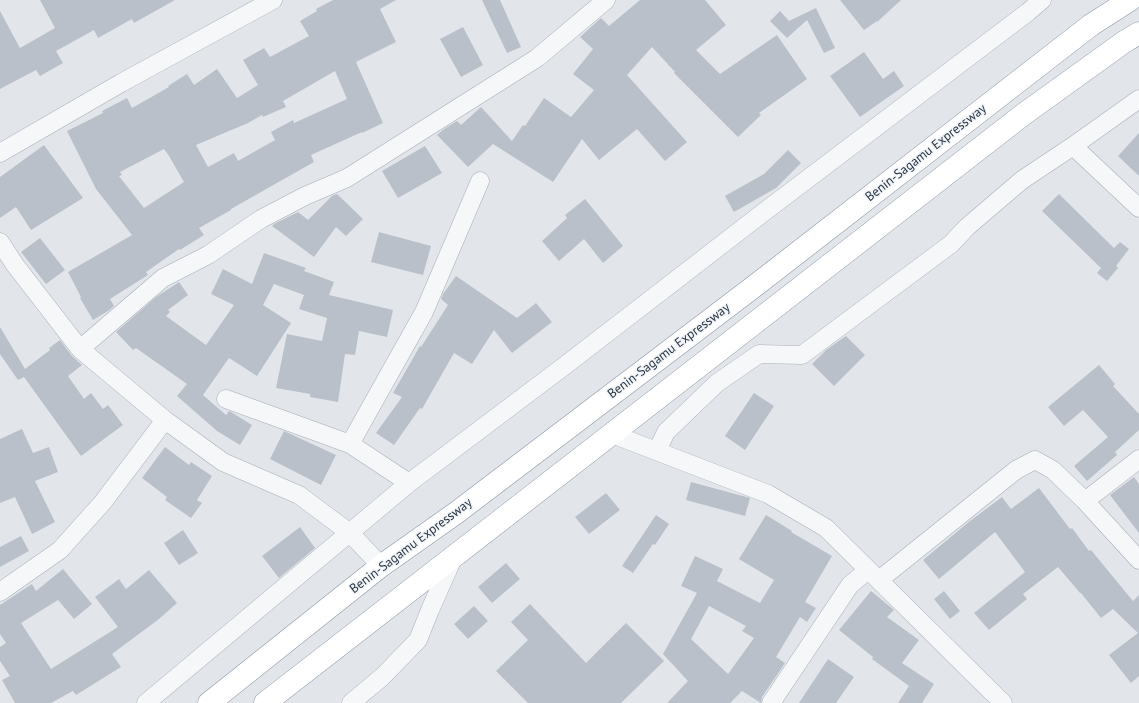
<!DOCTYPE html>
<style>
body{margin:0}
canvas{display:block;background:#e2e6eb}
</style>
<canvas width="1139" height="703"></canvas>
<script>
const context = document.querySelector('canvas').getContext('2d');
context.lineJoin = 'round';
function fillPath(path, color) { context.fillStyle = color; context.fill(path, 'evenodd'); }
const poly = rows => new Path2D(rows.map(r => 'M' + r).join(''));
function stroke(path, color, width, dash) { context.strokeStyle = color; context.lineWidth = width; context.lineCap = dash ? 'butt' : 'round'; context.setLineDash(dash || []); context.stroke(path); }
function write(font, color, halo, rows, align = 'center') {
  context.font = font + ' "PT Sans",sans-serif'; context.lineWidth = 3; context.setLineDash([]); context.textBaseline = 'middle'; context.strokeStyle = halo; context.fillStyle = color; for (const [text, x, y, turn = 0] of rows) {
    context.save(); context.translate(x, y); context.rotate((+turn || 0) * Math.PI / 180); context.textAlign = isNaN(turn) ? turn : align; if (halo) context.strokeText(text, 0, 0); context.fillText(text, 0, 0); context.restore();
  }
}
fillPath(poly([
 [40,0,175,0,134,23,132,19,98,38,94,30,56,51,63,63,40,76,36,70,0,89,0,11,20,48,55,28],
 [333,0,396,0,380,9,396,42,356,62,383,123,362,133,362,132,311,155,314,162,231,209,231,210,199,228,204,235,180,250,179,249,146,272,148,275,110,299,114,306,108,311,93,320,80,298,81,297,68,272,132,235,96,189,67,131,103,113,102,111,127,98,132,108,169,87,168,86,187,74,194,85,217,69,237,98,258,85,243,60,264,48,270,57,309,36,300,21,317,11,316,9],
 [335,71,347,99,294,123,293,120,271,132,275,140,238,161,234,153,208,167,196,145,248,123,262,115,263,117,286,107,283,101],
 [164,149,169,156,184,182,144,208,119,176,122,175,120,172],
 [482,0,500,0,521,47,507,53],
 [640,0,705,0,726,25,696,50,720,74,777,35,807,79,759,113,761,115,738,137,674,73,675,72,652,47,627,75,687,142,665,161,637,129,599,160,582,139,553,182,493,144,468,167,437,135,444,129,457,121,461,125,481,107,512,141,523,125,525,126,544,98,571,117,594,90,573,74,593,49,580,37,601,18,609,26],
 [840,0,901,0,877,22,877,21,864,30],
 [816,8,835,48,824,53,807,20,787,38,770,21,780,11,789,21],
 [463,27,483,65,461,77,440,39],
 [864,52,883,79,894,71,904,86,860,117,830,76],
 [1139,133,1139,176,1118,156],
 [44,145,83,198,31,230,16,207,0,218,0,177],
 [425,146,442,173,398,198,382,171],
 [788,150,801,163,776,188,734,212,725,196,764,174],
 [337,194,363,219,346,236,336,227,314,257,272,226,274,224,298,212,308,220,332,196],
 [1059,194,1114,248,1120,242,1129,249,1116,266,1118,268,1107,281,1097,273,1101,268,1042,211],
 [585,199,623,246,603,263,584,239,559,261,542,241,567,218,565,215],
 [379,232,431,246,423,275,371,262],
 [40,238,65,270,46,284,21,252],
 [264,253,306,268,304,271,334,282,329,295,393,310,387,337,359,331,355,355,345,354,338,402,310,397,310,394,276,388,287,334,322,341,327,318,299,309,304,295,274,284,263,305,291,323,257,376,229,358,203,395,226,415,229,411,231,412,252,425,240,445,217,431,177,396,187,384,136,348,133,350,116,332,156,297,179,282,188,295,168,310,170,312,166,316,206,345,234,305,211,294,223,269,252,284],
 [456,276,517,318,536,303,552,322,512,353,494,330,472,364,454,353,422,409,420,408,394,445,376,433,402,397,393,393,420,346,421,347,448,305,441,299,443,294],
 [0,327,25,369,50,350,49,348,60,340,72,356,82,365,68,376,84,399,91,393,103,409,108,405,123,425,81,456,24,377,18,380,0,354],
 [846,336,865,355,834,386,812,364,826,350],
 [1099,365,1115,384,1113,386,1139,414,1139,430,1115,452,1117,455,1087,481,1074,466,1108,437,1083,410,1064,426,1048,407],
 [754,393,774,406,745,450,725,436],
 [22,429,33,453,49,447,58,472,35,481,55,522,32,534,15,497,0,503,0,439],
 [284,431,336,455,321,485,270,459],
 [165,447,189,465,191,462,212,476,197,500,202,503,191,518,165,500,167,497,142,478],
 [1134,477,1139,484,1139,533,1110,495],
 [691,482,750,498,745,516,686,500],
 [1039,488,1070,529,1072,528,1089,551,1091,550,1133,601,1139,595,1139,676,1131,683,1109,655,1138,633,1113,609,1101,618,1081,593,1080,593,1058,567,1023,594,1027,599,989,630,974,613,1025,572,995,532,939,579,923,560,970,521,1002,497,1011,509],
 [606,493,620,510,589,534,575,517],
 [656,515,669,524,655,545,653,544,633,573,622,566],
 [766,515,792,531,791,532,832,556,805,602,816,608,807,622,800,617,776,657,785,663,762,697,761,703,742,691,730,703,667,703,688,681,663,654,697,593,681,586,695,556,723,569,717,581,760,603,774,580,739,559],
 [709,606,746,626,742,631,754,638,728,674,691,639],
 [300,527,315,548,279,578,262,556],
 [183,530,198,553,179,565,164,543],
 [21,536,29,551,0,567,0,547],
 [506,563,520,579,492,603,478,587],
 [63,569,92,604,74,619,58,600,21,623,51,669,118,627,95,597,119,579,126,589,149,570,177,603,159,619,112,654,121,667,76,695,73,691,51,703,15,703,2,680,10,676,0,661,0,647,6,643,0,634,0,605,32,584,36,591],
 [871,591,894,610,887,617,919,640,902,663,934,684,922,703,898,703,909,686,872,659,873,657,839,630],
 [944,591,960,611,950,619,934,599],
 [530,604,586,663,626,623,664,661,621,703,528,703,496,671,528,640,511,622],
 [474,606,488,621,468,639,454,624],
 [828,659,854,677,836,703,799,703]
]), '#b9c0c9');
const minor = poly([
 [1073,146,1139,208],
 [0,153,121,83,273,0],
 [0,242,15,265,80,349,165,420,223,462,299,495,350,533,381,566],
 [80,349,163,278,208,255,261,219,305,196,347,178,537,58,606,0],
 [226,399,350,444,409,483],
 [612,434,768,494,826,528,1003,703],
 [350,444,424,312,480,181],
 [657,451,666,432,717,383,759,354,802,355,951,244,967,227,1022,180,1073,146,1139,99],
 [1085,501,1139,459],
 [879,580,1016,470,1035,460,1053,470,1085,501,1139,560],
 [0,592,60,550,103,502,165,420],
 [146,703,409,483,563,367,764,212,1028,12,1042,0],
 [351,703,382,677,418,640,430,610,454,556],
 [771,703,850,585,868,570]
]);
const highway = poly([
 [209,703,381,566,456,513,756,285,1091,25,1130,0],
 [265,703,1024,114,1124,42,1139,33]
]);
stroke(minor, '#a7adb6', 19);
stroke(highway, '#8895a2', 23);
stroke(minor, '#f5f7f9', 18);
stroke(highway, '#fff', 22);
write('13px', '#293544', '#f2f5f8', [
 ["Benin-Sagamu Expressway",926,153,-38],
 ["Benin-Sagamu Expressway",669,351,-37],
 ["Benin-Sagamu Expressway",411,546,-37]
]);
</script>
